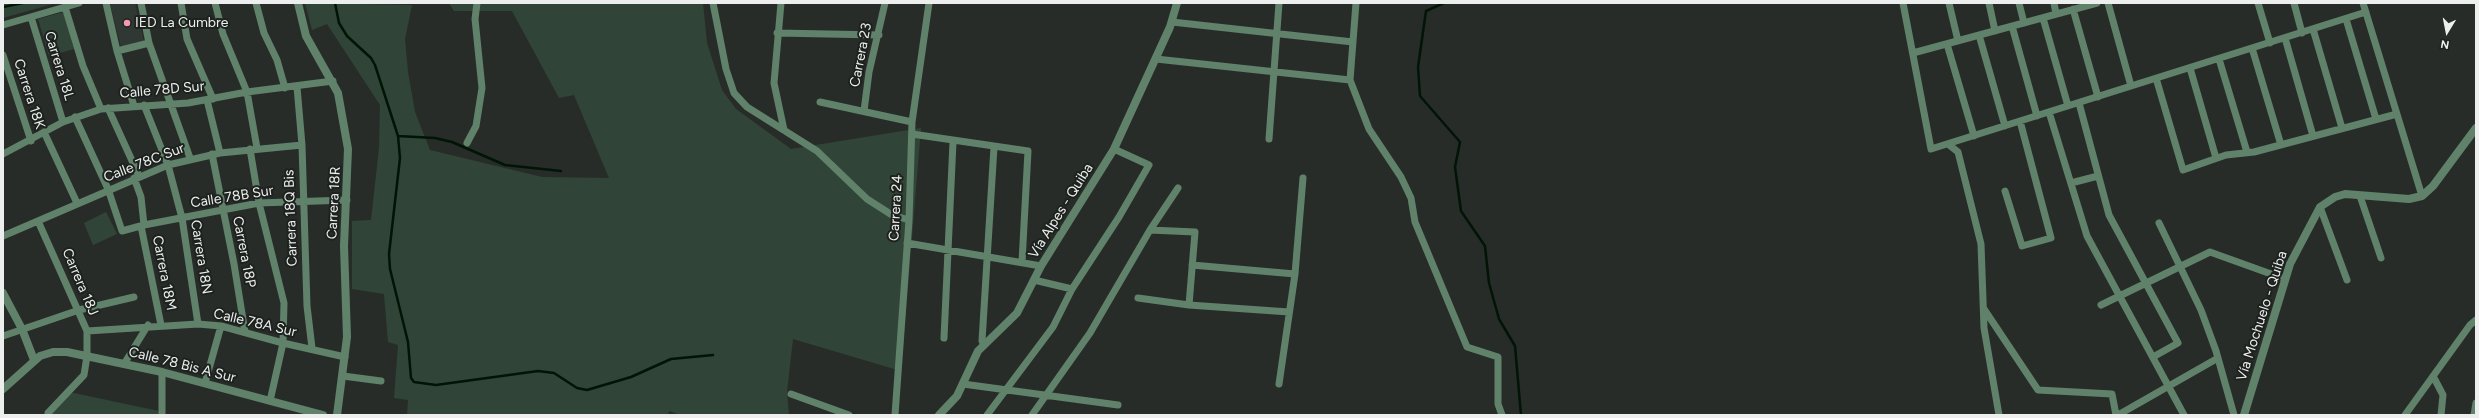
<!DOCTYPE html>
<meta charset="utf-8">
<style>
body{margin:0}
#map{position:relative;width:2479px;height:418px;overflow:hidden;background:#282c29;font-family:Figtree,sans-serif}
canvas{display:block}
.frame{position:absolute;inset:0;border:4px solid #ecefed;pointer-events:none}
.north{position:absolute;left:2427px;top:12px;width:40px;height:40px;-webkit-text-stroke:3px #1e221f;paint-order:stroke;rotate:190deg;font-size:11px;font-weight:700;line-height:16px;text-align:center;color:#ecefed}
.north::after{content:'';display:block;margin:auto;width:14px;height:18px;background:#ecefed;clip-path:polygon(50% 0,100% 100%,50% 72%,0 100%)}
</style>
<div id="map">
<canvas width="2479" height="418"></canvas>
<div class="frame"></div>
<div class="north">N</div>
</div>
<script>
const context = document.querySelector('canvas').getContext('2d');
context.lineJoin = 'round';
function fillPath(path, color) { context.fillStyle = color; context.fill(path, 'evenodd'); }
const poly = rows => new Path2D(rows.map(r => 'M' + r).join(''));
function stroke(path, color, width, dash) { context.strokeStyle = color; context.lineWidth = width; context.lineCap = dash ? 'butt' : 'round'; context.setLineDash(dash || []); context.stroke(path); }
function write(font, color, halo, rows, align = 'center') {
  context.font = font + ' Figtree,sans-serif'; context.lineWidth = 4; context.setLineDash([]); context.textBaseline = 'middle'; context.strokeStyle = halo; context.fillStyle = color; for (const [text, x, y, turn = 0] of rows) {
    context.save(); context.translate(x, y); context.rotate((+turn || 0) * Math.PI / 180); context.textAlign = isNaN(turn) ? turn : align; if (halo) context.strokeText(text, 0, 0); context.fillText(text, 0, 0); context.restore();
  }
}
fillPath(poly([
 [116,3,135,3,144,42,121,47,110,4]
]), '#2f3832');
fillPath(poly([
 [3,3,56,3,3,18],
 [305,3,412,5,405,39,408,72,415,112,430,150,542,177,609,178,574,95,559,98,512,11,454,11,449,3,703,3,707,43,722,90,736,109,791,149,921,128,901,371,793,339,787,392,789,415,681,415,669,411,668,415,407,415,408,400,394,398,398,345,388,342,384,294,352,289,352,221,371,220,379,148,380,105,327,24,312,30],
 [64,12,74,49,49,56,38,19],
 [106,212,117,234,93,245,84,223],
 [69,392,159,411,158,415,49,415]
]), '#304537');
stroke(poly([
 [335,3,339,23,347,36,371,58,375,65,398,136,400,158,389,254,390,269,408,342,411,378,414,382,436,385,538,371,554,373,577,388,587,390,631,377,671,359,713,355],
 [1444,3,1426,11,1418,67,1420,96,1460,142,1455,167,1461,211,1485,246,1489,283,1499,319,1515,346,1521,415],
 [3,7,23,3],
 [398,136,435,138,452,142,505,165,561,171]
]), '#001506', 2.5);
stroke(poly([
 [106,3,117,51,134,106],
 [141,3,149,43,190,158],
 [181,3,187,39,213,99],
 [215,3,223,34,247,92,257,148],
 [256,3,264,33,277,60,285,88],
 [713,3,726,69,734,93,747,107,817,151,867,199,892,215,909,220],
 [781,3,774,83,784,130],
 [1356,3,1350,80,1369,129,1401,177,1411,198,1415,222,1467,347,1498,357,1498,404,1502,415],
 [1903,3,1931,149,2366,12],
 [1949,3,1958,41],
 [1989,3,1995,31],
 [2019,3,2024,23],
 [2054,3,2056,14],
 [2108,3,2131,86],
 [2258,3,2270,43],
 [2294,3,2302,33],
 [2363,3,2422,196],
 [65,7,83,66,101,109],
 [2073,9,2098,97],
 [31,17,63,122],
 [2043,18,2068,106],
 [2346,19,2376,119],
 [1172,22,1353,42],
 [3,25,79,3],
 [2012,26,2037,116],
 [2313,29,2342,128],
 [777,33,879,35],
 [1979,35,2005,126],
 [2285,38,2313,136],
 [1947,44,1974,136],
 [2252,48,2281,145],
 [117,51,149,43],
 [1913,53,2097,3],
 [3,55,31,141],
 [1156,59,1350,80],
 [2219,59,2247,152],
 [2190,68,2216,158],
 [2156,78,2183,170,2226,155,2254,152,2397,114],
 [297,87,302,145,307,306,312,348],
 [207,100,220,153],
 [820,102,912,122],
 [2079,103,2109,215,2178,343,2153,357],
 [144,105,168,165,182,218,198,324],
 [108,108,139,176],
 [864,111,869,72,885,3],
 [2049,112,2087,236,2184,415],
 [75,117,108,189,122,231,144,225,259,203,347,200],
 [44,132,77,203],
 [912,134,1028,151,1022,262],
 [1269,139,1279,3],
 [467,143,476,126,482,88,475,19,477,3],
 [1948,144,1958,152,1981,244,1984,328,1999,415],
 [250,149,259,203,284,303,283,343,270,401],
 [3,154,63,122,101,109,188,103,247,92,333,81],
 [212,154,234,264,245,332],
 [134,178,141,197,144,225],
 [2071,183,2098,176],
 [2005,191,2022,246,2051,238,2020,121],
 [2360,196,2381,258],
 [2320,207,2347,280],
 [38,221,87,331,87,356,84,375,48,413,49,415],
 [2159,223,2201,310,2216,351,2234,415],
 [141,226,161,325],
 [1150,230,1178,188],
 [3,236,168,165,220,153,302,145],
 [907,243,1041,266],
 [1192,265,1295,274],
 [1034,280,1072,289],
 [1138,298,1189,305,1289,312],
 [2101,305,2210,252,2285,279],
 [1984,309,2038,390,2112,394,2116,415],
 [87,331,198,324,221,326,283,343,345,357],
 [3,336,79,310,134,297],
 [944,338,953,142],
 [984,345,982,341,994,147],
 [124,364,148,325],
 [162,372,162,415],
 [343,376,381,381],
 [2433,376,2443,395,2441,415],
 [205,383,221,326],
 [963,384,1118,405],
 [1279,384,1295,274,1303,178],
 [791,394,849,415],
 [895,415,909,220,912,122,929,3],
 [987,415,1053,327,1072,289,1119,217,1149,165,1114,149],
 [1032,415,1090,333,1150,230,1195,232,1189,305],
 [2118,415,2218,358],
 [2405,415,2470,325,2476,320],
 [2474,415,2476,403]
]), '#60826b', 7);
stroke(poly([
 [298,3,306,36,338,93,348,149,344,246,347,337,337,415],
 [3,293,22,329,34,360],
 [3,389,40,356,53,352,67,352,162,372,323,415],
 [939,415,957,396,978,351,1017,313,1041,266,1114,149,1170,27,1177,3],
 [2244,415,2290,264,2320,207,2335,197,2345,194,2409,199,2422,196,2433,186,2476,128]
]), '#60826b', 8);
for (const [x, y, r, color] of [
 [127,23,4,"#f29aae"]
]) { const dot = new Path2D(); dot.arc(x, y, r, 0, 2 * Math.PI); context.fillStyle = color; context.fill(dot); stroke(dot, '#1e221f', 1.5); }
write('14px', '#ecefed', '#1e221f', [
 ["IED La Cumbre",135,23]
], 'left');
write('14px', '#ecefed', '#1e221f', [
 ["Carrera 23",861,55,-79],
 ["Carrera 18L",59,66,73],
 ["Calle 78D Sur",162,90,-5],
 ["Carrera 18K",29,94,72],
 ["Calle 78C Sur",144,163,-21],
 ["Calle 78B Sur",232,197,-9],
 ["Carrera 18R",334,203,-87],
 ["Carrera 24",896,208,-87],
 ["Vía Alpes - Quiba",1061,211,-58],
 ["Carrera 18Q Bis",291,218,-92],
 ["Carrera 18P",244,252,79],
 ["Carrera 18N",201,257,81],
 ["Carrera 18M",164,273,79],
 ["Carrera 18J",80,282,67],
 ["Vía Mochuelo - Quiba",2262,316,-72],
 ["Calle 78A Sur",255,323,13],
 ["Calle 78 Bis A Sur",182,365,14]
]);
</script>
